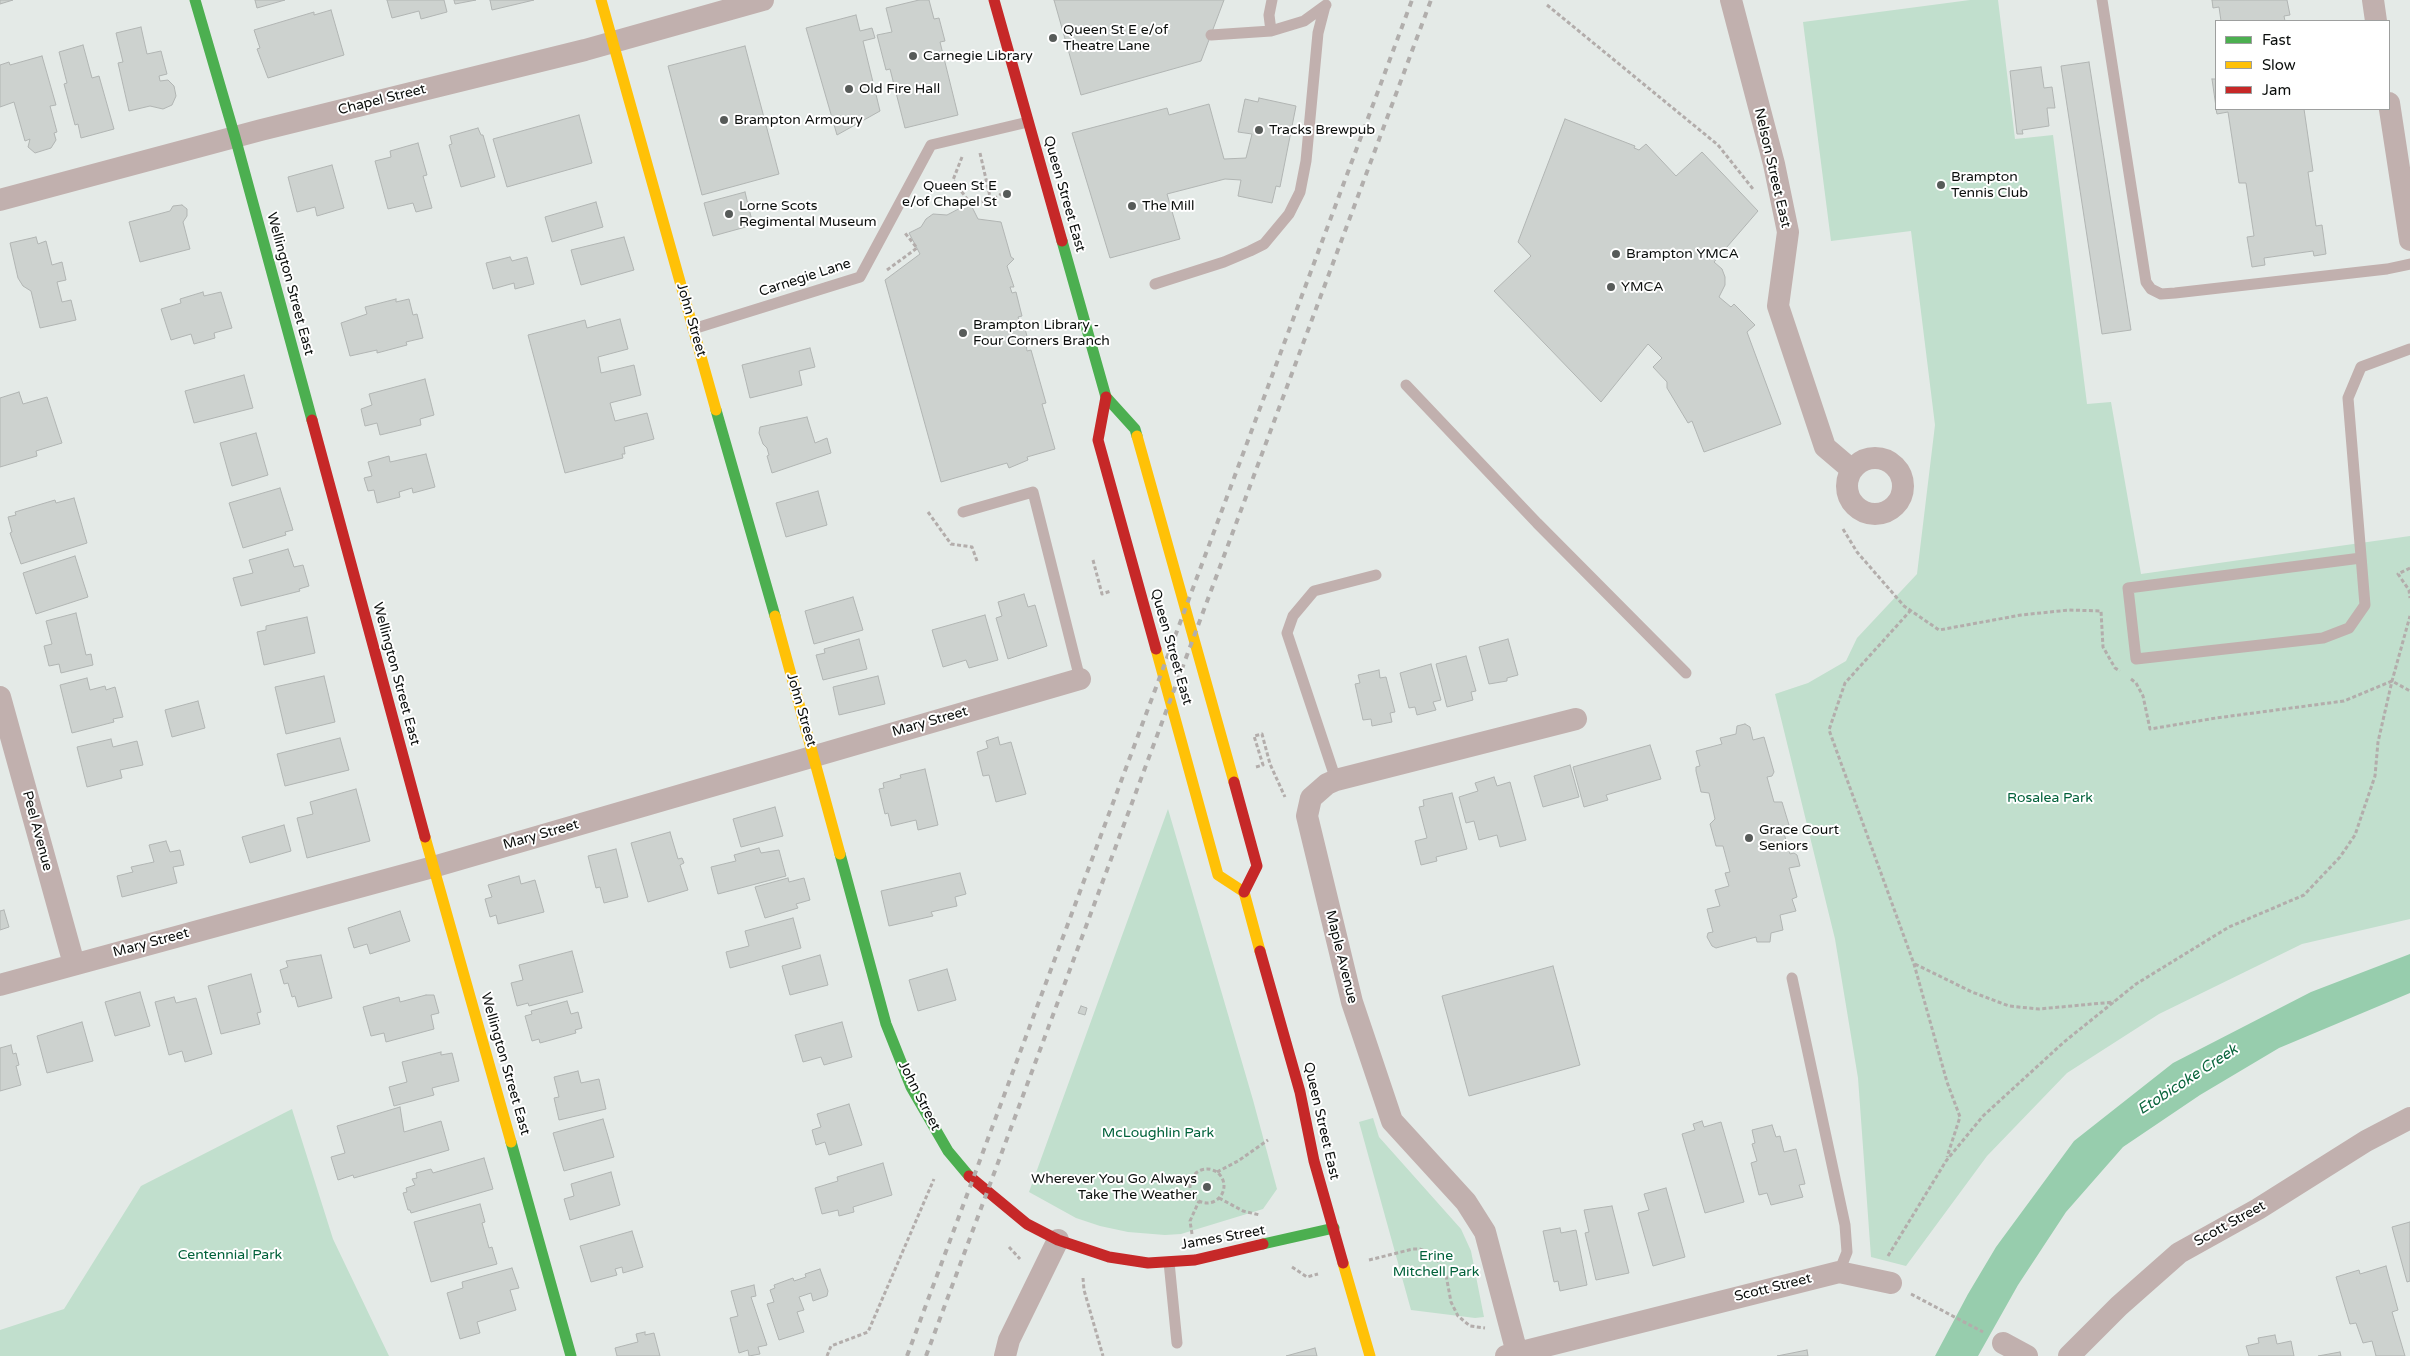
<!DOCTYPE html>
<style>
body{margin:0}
#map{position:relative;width:2410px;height:1356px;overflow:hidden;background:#e4eae7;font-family:"Varela Round",sans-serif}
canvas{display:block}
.legend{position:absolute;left:2215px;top:20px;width:175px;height:90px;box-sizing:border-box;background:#fff;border:1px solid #9d9f9e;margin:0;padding:6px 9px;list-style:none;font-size:15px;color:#0b0e0c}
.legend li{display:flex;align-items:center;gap:10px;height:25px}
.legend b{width:25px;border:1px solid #9d9f9e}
</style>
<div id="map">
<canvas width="2410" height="1356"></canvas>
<ul class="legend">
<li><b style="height:6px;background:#4caf50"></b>Fast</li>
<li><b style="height:6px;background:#ffc107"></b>Slow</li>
<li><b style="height:6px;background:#c62828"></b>Jam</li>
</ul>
</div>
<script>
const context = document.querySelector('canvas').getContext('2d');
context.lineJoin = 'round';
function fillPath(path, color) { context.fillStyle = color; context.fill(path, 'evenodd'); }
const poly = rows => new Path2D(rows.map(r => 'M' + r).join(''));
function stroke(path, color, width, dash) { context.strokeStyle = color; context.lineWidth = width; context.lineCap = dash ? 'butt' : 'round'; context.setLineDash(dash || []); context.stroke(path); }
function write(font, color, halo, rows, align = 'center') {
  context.font = font + ' "Varela Round",sans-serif'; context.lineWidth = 4; context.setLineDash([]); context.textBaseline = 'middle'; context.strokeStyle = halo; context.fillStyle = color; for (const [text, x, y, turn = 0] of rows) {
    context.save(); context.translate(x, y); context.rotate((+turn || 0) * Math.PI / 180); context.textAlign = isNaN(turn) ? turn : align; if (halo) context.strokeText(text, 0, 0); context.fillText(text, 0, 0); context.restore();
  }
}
fillPath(poly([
 [1970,0,1998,0,2015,139,2053,135,2087,404,2111,402,2141,574,2410,536,2410,919,2302,944,2159,1014,2067,1073,1987,1156,1906,1266,1871,1257,1858,1078,1835,939,1775,694,1808,683,1846,661,1857,638,1917,574,1935,425,1911,231,1831,241,1803,22],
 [1168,809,1253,1100,1277,1189,1263,1209,1181,1234,1165,1235,1128,1232,1100,1226,1076,1218,1029,1192],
 [292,1109,333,1239,389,1356,0,1356,0,1330,64,1309,141,1186],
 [1373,1118,1379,1137,1461,1229,1471,1251,1484,1317,1475,1318,1411,1310,1359,1122]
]), '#c1dfcd');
fillPath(poly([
 [2410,954,2410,993,2279,1048,2200,1095,2123,1147,2066,1212,2018,1285,1978,1356,1935,1356,1968,1294,1996,1247,2074,1141,2173,1063,2311,992]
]), '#97cdad');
const building = poly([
 [0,0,13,0,0,4,0,0],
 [255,0,285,0,257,8,255,0],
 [387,0,444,0,447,12,421,19,419,11,392,18,387,0],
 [454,0,476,0,455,4,454,0],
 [490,0,534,0,492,10,490,0],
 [919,0,929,0,934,19,939,18,945,41,940,42,958,115,905,128,890,69,886,70,877,35,892,32,886,8,919,0],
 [1054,0,1224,0,1201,61,1081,95,1054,0],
 [2212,0,2287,0,2290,15,2284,16,2285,21,2221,21,2219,7,2213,8,2212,0],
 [331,10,344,55,268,78,257,49,260,48,254,30,314,12,314,15,331,10],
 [856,15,860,31,872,28,875,38,863,41,880,111,837,135,806,28,856,15],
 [141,27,147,54,161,51,167,74,159,76,160,81,168,80,174,86,176,96,172,105,163,109,150,106,129,111,118,63,123,62,116,33,141,27],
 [83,45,92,78,99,76,114,129,81,138,78,124,75,125,64,84,67,83,59,52,83,45],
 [745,46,779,174,702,195,668,66,745,46],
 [42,56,56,105,50,106,57,132,54,133,56,140,51,148,35,153,28,147,30,139,25,141,14,102,0,107,0,65,9,62,10,65,42,56],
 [2089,62,2131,330,2102,334,2061,66,2089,62],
 [2041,67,2044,88,2052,87,2055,108,2047,108,2049,126,2022,130,2023,134,2017,134,2010,71,2041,67],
 [2212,79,2216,79,2216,107,2212,79],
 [1259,98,1296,106,1280,187,1276,186,1272,203,1238,196,1241,180,1225,179,1167,194,1180,239,1110,258,1072,133,1167,108,1169,115,1209,104,1224,159,1246,158,1252,134,1238,132,1245,99,1258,102,1259,98],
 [2216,109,2304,109,2313,171,2308,172,2316,226,2322,225,2326,254,2314,256,2313,251,2264,258,2265,265,2252,267,2247,237,2254,236,2246,183,2239,183,2228,112,2217,114,2216,109],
 [579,115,592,163,507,187,493,139,579,115],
 [1565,119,1635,146,1634,148,1639,150,1646,144,1676,176,1702,152,1758,211,1714,262,1722,269,1725,277,1725,285,1719,297,1731,307,1734,304,1755,325,1747,332,1781,424,1704,452,1692,421,1688,423,1667,388,1667,382,1653,367,1662,358,1648,344,1601,402,1494,291,1531,256,1518,242,1565,119],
 [478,128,481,135,483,135,495,177,461,187,449,145,452,144,450,136,478,128],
 [418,143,427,175,423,176,432,208,416,212,413,203,388,209,375,161,391,157,390,151,418,143],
 [332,165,344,208,317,216,315,207,297,212,288,177,332,165],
 [745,192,753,225,713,236,704,203,745,192],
 [596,202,603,227,552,242,545,217,596,202],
 [970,203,978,219,1001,222,1011,257,1014,259,1007,266,1014,287,1010,287,1012,293,1016,292,1022,316,1018,317,1020,322,1023,321,1029,344,1026,345,1027,351,1031,350,1046,403,1042,404,1055,449,1027,457,1028,460,1009,468,1007,463,941,482,885,280,920,254,909,233,921,227,926,219,933,214,947,215,970,203],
 [182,205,187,209,187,216,183,222,190,249,140,262,129,222,170,211,173,206,182,205],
 [36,237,38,244,46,241,52,265,62,262,66,280,57,282,62,302,71,300,76,320,40,328,31,291,23,286,18,278,10,243,36,237],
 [624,237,634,270,581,285,571,250,624,237],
 [510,257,512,261,527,257,534,284,515,289,514,283,493,289,486,263,510,257],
 [203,292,204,296,221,292,232,328,214,333,215,338,194,344,191,334,171,340,161,309,181,303,180,299,203,292],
 [396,299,396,302,409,299,413,315,417,314,423,338,406,342,407,345,377,353,377,350,350,356,341,323,367,314,365,307,396,299],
 [620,319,628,349,598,357,601,373,634,365,641,395,610,403,615,421,647,413,654,439,624,447,625,454,622,454,623,458,565,473,528,335,585,320,587,328,620,319],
 [810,348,815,367,799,371,802,385,750,398,742,365,810,348],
 [244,375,253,408,194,423,185,391,244,375],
 [425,379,434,415,420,419,421,425,380,435,377,423,365,426,361,409,372,405,369,394,425,379],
 [19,392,23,404,47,397,62,443,36,451,37,456,0,467,0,398,19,392],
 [807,417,815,443,827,438,831,453,772,473,767,456,769,455,767,448,763,444,759,433,760,427,807,417],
 [256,433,268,475,232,486,220,443,256,433],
 [426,454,435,487,413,493,412,488,399,492,400,497,377,503,374,490,368,491,364,478,372,476,368,462,389,456,390,462,426,454],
 [280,488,293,530,285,532,286,535,243,548,229,503,280,488],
 [818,491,827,525,786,537,776,503,818,491],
 [74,498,87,543,21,564,10,533,12,532,8,517,16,515,15,512,55,500,56,503,74,498],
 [288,549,294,567,303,565,309,586,299,589,300,591,241,606,233,578,253,573,249,560,288,549],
 [75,556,88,597,36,614,23,573,75,556],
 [1024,594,1028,607,1035,605,1047,646,1008,659,996,618,1002,616,998,602,1024,594],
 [853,597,863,630,814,644,805,611,853,597],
 [76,613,86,655,91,654,93,665,61,673,59,664,49,666,44,646,52,644,46,621,76,613],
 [985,615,998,660,969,668,966,660,943,667,932,630,985,615],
 [307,617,315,653,264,665,257,632,266,630,266,626,307,617],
 [859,639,867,669,823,680,816,655,825,653,824,649,859,639],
 [1508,639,1518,675,1507,678,1507,681,1489,684,1479,647,1508,639],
 [1466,656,1476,691,1471,692,1473,700,1447,707,1436,664,1466,656],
 [1431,664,1441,700,1433,702,1436,710,1417,715,1415,707,1409,708,1400,673,1431,664],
 [1379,670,1380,678,1386,677,1395,712,1390,713,1392,722,1372,726,1371,719,1363,720,1355,684,1360,683,1358,675,1379,670],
 [324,676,335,722,286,734,275,687,324,676],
 [878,676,885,704,839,715,833,687,878,676],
 [87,678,90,690,105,686,106,690,115,687,123,717,113,719,114,722,72,733,60,685,87,678],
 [198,701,205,728,172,737,165,710,198,701],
 [1745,724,1750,727,1753,740,1764,737,1774,772,1772,776,1767,777,1774,802,1782,802,1789,825,1783,830,1790,854,1794,853,1797,855,1800,866,1789,868,1797,897,1792,899,1796,911,1780,915,1783,930,1771,933,1770,942,1757,942,1756,937,1716,948,1712,946,1707,937,1708,933,1713,932,1707,909,1720,906,1715,890,1729,886,1725,873,1730,872,1723,846,1716,846,1710,824,1715,819,1709,793,1701,792,1696,771,1696,767,1700,766,1696,751,1722,744,1720,738,1736,734,1737,726,1745,724],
 [998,737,1000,745,1011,742,1026,794,996,802,989,775,983,776,977,752,988,748,986,741,998,737],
 [340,738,349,770,285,786,277,754,340,738],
 [111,739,113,747,137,741,143,765,120,770,122,778,87,787,77,747,111,739],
 [1650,745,1661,779,1606,795,1608,800,1584,807,1573,767,1650,745],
 [1570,765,1579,797,1543,807,1534,776,1570,765],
 [925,769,938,825,918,830,916,820,891,826,888,813,885,814,879,789,884,788,883,783,901,778,900,775,925,769],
 [1494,777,1497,786,1510,782,1526,840,1500,847,1497,835,1479,840,1474,821,1466,823,1459,797,1478,791,1475,783,1494,777],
 [356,789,370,841,307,858,297,818,313,814,310,802,356,789],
 [1452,793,1467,849,1436,857,1437,861,1421,865,1415,841,1427,838,1419,807,1424,806,1423,800,1452,793],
 [775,807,783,836,741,847,733,819,775,807],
 [284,825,291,851,250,863,242,837,284,825],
 [670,832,678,859,682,858,684,863,680,865,688,890,648,902,631,843,670,832],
 [166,841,170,852,180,850,184,865,173,867,177,883,122,897,117,876,133,872,131,867,154,862,149,845,166,841],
 [759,848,761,853,779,850,786,876,718,894,711,867,736,861,734,855,759,848],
 [616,849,628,897,604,903,600,887,596,888,588,856,616,849],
 [960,873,966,894,955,897,957,906,931,912,933,916,889,926,881,891,960,873],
 [519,876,521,884,535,880,544,912,498,924,496,915,490,917,485,899,492,897,488,885,519,876],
 [788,878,789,882,804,878,810,900,796,904,798,908,765,918,755,887,788,878],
 [4,910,9,927,0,930,0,911,4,910],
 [400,911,410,941,370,954,367,944,354,948,348,928,400,911],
 [793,918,801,948,730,968,726,952,749,946,745,931,793,918],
 [572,951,583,992,529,1006,528,1003,517,1006,511,983,523,980,519,965,572,951],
 [321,955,332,998,298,1007,295,996,292,997,288,983,284,984,280,970,288,967,286,961,321,955],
 [820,955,828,985,790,995,782,966,820,955],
 [1553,966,1580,1065,1469,1096,1442,996,1553,966],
 [947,969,956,1000,918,1011,909,980,947,969],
 [251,974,261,1012,257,1013,260,1024,221,1034,208,986,251,974],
 [140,992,150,1026,115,1036,105,1002,140,992],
 [426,995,434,995,439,1013,431,1015,434,1029,386,1042,384,1033,371,1036,363,1007,399,997,400,1002,426,995],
 [174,997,176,1003,196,998,212,1054,185,1062,182,1051,169,1055,155,1002,174,997],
 [567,1001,571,1014,578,1012,582,1028,575,1030,576,1033,540,1043,539,1039,532,1041,525,1016,532,1014,531,1011,567,1001],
 [1081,1006,1087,1008,1085,1015,1078,1013,1081,1006],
 [82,1022,93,1061,47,1073,37,1036,82,1022],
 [842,1022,852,1057,824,1065,821,1057,803,1062,795,1035,842,1022],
 [11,1045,13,1054,16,1053,19,1065,16,1066,21,1085,0,1091,0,1048,11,1045],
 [441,1052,441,1055,452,1053,459,1081,432,1088,434,1095,394,1106,389,1087,407,1082,402,1062,441,1052],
 [578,1071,581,1083,599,1079,606,1109,559,1120,554,1098,559,1097,554,1077,578,1071],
 [849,1104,862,1145,829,1155,825,1142,816,1145,812,1130,821,1127,817,1114,849,1104],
 [400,1107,404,1132,441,1121,449,1150,354,1178,353,1175,338,1180,331,1157,345,1153,337,1126,400,1107],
 [603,1119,614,1157,564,1171,553,1133,603,1119],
 [1702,1121,1704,1127,1721,1122,1744,1202,1705,1213,1682,1134,1695,1130,1693,1124,1702,1121],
 [1772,1125,1776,1137,1780,1136,1784,1152,1796,1149,1805,1184,1799,1185,1803,1197,1771,1205,1767,1193,1759,1195,1751,1163,1757,1161,1752,1144,1755,1143,1752,1130,1772,1125],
 [484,1158,493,1189,411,1213,410,1210,408,1210,403,1193,407,1192,406,1188,415,1185,412,1179,417,1178,416,1173,431,1169,433,1173,484,1158],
 [883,1163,892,1195,853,1207,854,1212,839,1216,838,1210,822,1214,815,1188,838,1181,837,1177,883,1163],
 [611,1172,620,1205,570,1220,564,1199,574,1196,571,1184,611,1172],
 [1666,1188,1685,1257,1653,1266,1638,1213,1649,1210,1644,1194,1666,1188],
 [480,1204,485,1222,482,1223,489,1248,492,1247,497,1264,431,1282,414,1222,480,1204],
 [1612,1206,1629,1273,1596,1280,1585,1233,1589,1232,1584,1210,1612,1206],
 [2410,1222,2410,1281,2407,1282,2392,1227,2410,1222],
 [1560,1228,1561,1233,1576,1230,1587,1285,1560,1291,1558,1281,1554,1282,1543,1231,1560,1228],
 [632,1231,643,1267,623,1273,622,1267,615,1269,617,1275,591,1282,580,1246,632,1231],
 [2386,1266,2398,1310,2392,1312,2405,1356,2376,1356,2372,1341,2363,1343,2356,1323,2350,1324,2336,1277,2359,1270,2360,1274,2386,1266],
 [512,1268,519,1288,510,1290,516,1310,477,1322,480,1333,460,1339,447,1293,463,1288,462,1282,512,1268],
 [820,1269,828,1291,827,1296,813,1301,811,1293,799,1297,804,1310,797,1312,804,1332,779,1340,767,1304,774,1302,770,1290,775,1288,774,1285,793,1278,794,1281,806,1277,805,1274,820,1269],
 [754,1285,756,1296,751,1297,767,1345,758,1347,760,1354,749,1356,748,1350,739,1353,730,1318,738,1316,731,1291,754,1285],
 [645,1332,645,1335,654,1333,660,1356,617,1356,615,1348,638,1342,636,1334,645,1332],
 [2275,1335,2277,1344,2291,1341,2294,1356,2249,1356,2246,1346,2259,1343,2258,1338,2275,1335],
 [1315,1348,1317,1356,1286,1356,1315,1348],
 [1807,1350,1808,1356,1777,1356,1807,1350],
 [2340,1352,2341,1356,2318,1356,2340,1352]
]);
fillPath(building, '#cdd2cf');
stroke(building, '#b1b5b3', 1);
stroke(poly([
 [1547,5,1718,145,1753,189],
 [980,153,991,201],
 [962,157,953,180,970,203,991,201,1001,194],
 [887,270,917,248,905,233],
 [928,512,951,544,972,547,977,561],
 [1843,529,1857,552,1904,606,1939,630,2021,615,2069,610,2101,611,2103,647,2115,668,2120,671],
 [1093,560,1102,594,1111,591],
 [2410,568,2398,574,2409,590,2410,598],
 [1911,610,1845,683,1829,730,1914,964,1947,1082,1960,1117,1947,1157],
 [2131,679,2136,683,2143,696,2150,729,2216,718,2344,701,2392,681,2410,691],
 [1256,767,1263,765,1254,736,1262,734,1270,764,1285,797],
 [1915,964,1972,992,2009,1006,2039,1009,2114,1002],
 '1190 1186a17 17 0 1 1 34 0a17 17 0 1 1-34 0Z',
 [1217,1172,1238,1161,1268,1140],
 [1219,1198,1243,1211,1260,1215],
 [1192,1234,1190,1221,1199,1201],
 [1009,1247,1020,1259],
 [1888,1256,1946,1161,1983,1116,2064,1042,2136,984,2229,927,2304,895,2340,857,2355,835,2375,776,2378,742,2392,681,2410,616],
 [1369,1260,1413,1249,1420,1249,1429,1253,1438,1261,1446,1275,1451,1302,1458,1316,1470,1326,1485,1328],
 [1292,1267,1307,1277,1318,1274],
 [1083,1278,1084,1290,1103,1356],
 [1911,1294,1983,1332],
 [827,1356,831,1346,868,1332,934,1179]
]), '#b3adab', 3, [4, 2.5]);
stroke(poly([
 [1272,0,1269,15,1271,31,1304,21,1326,5],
 [2102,0,2146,282,2151,289,2161,294,2175,293,2387,269,2410,264],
 [1211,35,1271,31],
 [1155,284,1224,262,1250,251,1264,244,1289,214,1300,192,1306,161,1318,33,1325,6],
 [693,329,860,277,931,145,1028,122],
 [1406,385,1537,523,1686,673],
 [963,512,1033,492,1080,679],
 [2361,558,2128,588,2136,659,2323,638,2349,628,2365,605,2348,398,2361,367,2410,349],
 [1336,780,1287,633,1293,616,1314,591,1376,575],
 [1792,978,1845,1225,1847,1252,1839,1272],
 [1169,1262,1177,1343]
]), '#c1b0ae', 11);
stroke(poly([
 [1731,0,1774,164,1788,232,1778,306,1825,447,1852,470],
 [2373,0,2376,21],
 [2389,103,2410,240],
 [0,200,261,130,585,50,763,0],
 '1847 486a28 28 0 1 1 56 0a28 28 0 1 1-56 0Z',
 [0,697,74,964],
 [0,985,433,867,1080,679],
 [2003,1343,2027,1356],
 [1517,1353,1485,1232,1466,1202,1392,1121,1352,1002,1307,816,1311,798,1327,784,1336,780,1576,719],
 [1005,1356,1009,1340,1058,1240],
 [1506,1356,1839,1272,1891,1283],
 [2069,1356,2119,1306,2179,1253,2258,1209,2366,1141,2410,1118]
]), '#c1b0ae', 22);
stroke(poly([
 [195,0,235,137,312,420],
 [1062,241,1106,397,1135,429,1137,436],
 [716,410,775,616],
 [840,854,886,1024,911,1087,948,1151,969,1176],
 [511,1142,571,1356],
 [1263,1244,1334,1228]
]), '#4caf50', 11);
stroke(poly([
 [601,0,716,410],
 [1137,436,1234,782],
 [775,616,840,854],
 [1156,649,1218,875,1244,892,1260,951],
 [425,837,511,1142],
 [1343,1263,1370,1356]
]), '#ffc107', 11);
stroke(poly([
 [994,0,1062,241],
 [1106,397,1098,440,1156,649],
 [312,420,425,837],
 [1234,782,1257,866,1244,892],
 [1260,951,1300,1092,1314,1161,1343,1263],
 [969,1176,1027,1224,1058,1240,1109,1257,1148,1263,1195,1260,1263,1244]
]), '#c62828', 11);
stroke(poly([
 [907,1356,1412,0],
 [926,1356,1431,0]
]), '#b1aeac', 4, [6, 6]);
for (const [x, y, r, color] of [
 [1053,38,5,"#575b59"],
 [913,56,5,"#575b59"],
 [849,89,5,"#575b59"],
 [724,120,5,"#575b59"],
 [1259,130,5,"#575b59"],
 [1941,185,5,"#575b59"],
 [1007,194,5,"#575b59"],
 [1132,206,5,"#575b59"],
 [729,214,5,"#575b59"],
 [1616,254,5,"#575b59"],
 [1611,287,5,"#575b59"],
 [963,333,5,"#575b59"],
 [1749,838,5,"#575b59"],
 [1207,1187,5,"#575b59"]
]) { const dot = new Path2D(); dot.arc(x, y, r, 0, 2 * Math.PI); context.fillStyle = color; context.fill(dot); stroke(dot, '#fff', 2); }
write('14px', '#0b0e0c', '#fff', [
 ["Queen St E e/of",1063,30],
 ["Theatre Lane",1063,46],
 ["Carnegie Library",923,56],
 ["Old Fire Hall",859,89],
 ["Brampton Armoury",734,120],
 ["Tracks Brewpub",1269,130],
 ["Brampton",1951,177],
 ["Tennis Club",1951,193],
 ["Queen St E",997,186,"right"],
 ["e/of Chapel St",997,202,"right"],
 ["Lorne Scots",739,206],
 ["Regimental Museum",739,222],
 ["The Mill",1142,206],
 ["Brampton YMCA",1626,254],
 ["YMCA",1621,287],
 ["Brampton Library -",973,325],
 ["Four Corners Branch",973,341],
 ["Grace Court",1759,830],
 ["Seniors",1759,846],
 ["Wherever You Go Always",1197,1179,"right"],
 ["Take The Weather",1197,1195,"right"]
], 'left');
write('14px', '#0b0e0c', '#fff', [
 ["Chapel Street",382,100,-14],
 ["Nelson Street East",1772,168,77],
 ["Queen Street East",1064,194,74],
 ["Carnegie Lane",805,278,-18],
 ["Wellington Street East",290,284,75],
 ["John Street",691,320,74],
 ["Queen Street East",1171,647,74],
 ["Wellington Street East",396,674,75],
 ["John Street",801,710,74],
 ["Mary Street",930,722,-16],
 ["Peel Avenue",37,831,75],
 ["Mary Street",541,835,-16],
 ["Mary Street",151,943,-15],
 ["Maple Avenue",1341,957,76],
 ["Wellington Street East",505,1064,74],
 ["John Street",919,1096,63],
 ["Queen Street East",1321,1121,77],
 ["Scott Street",2230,1224,-29],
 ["James Street",1223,1238,-10],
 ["Scott Street",1773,1288,-14]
]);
write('14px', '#01613a', '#fff', [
 ["Rosalea Park",2050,798],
 ["McLoughlin Park",1158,1133],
 ["Centennial Park",230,1255],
 ["Erine",1436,1256],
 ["Mitchell Park",1436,1272]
]);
write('italic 15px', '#0a653d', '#fff', [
 ["Etobicoke Creek",2188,1080,-33]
]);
</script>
